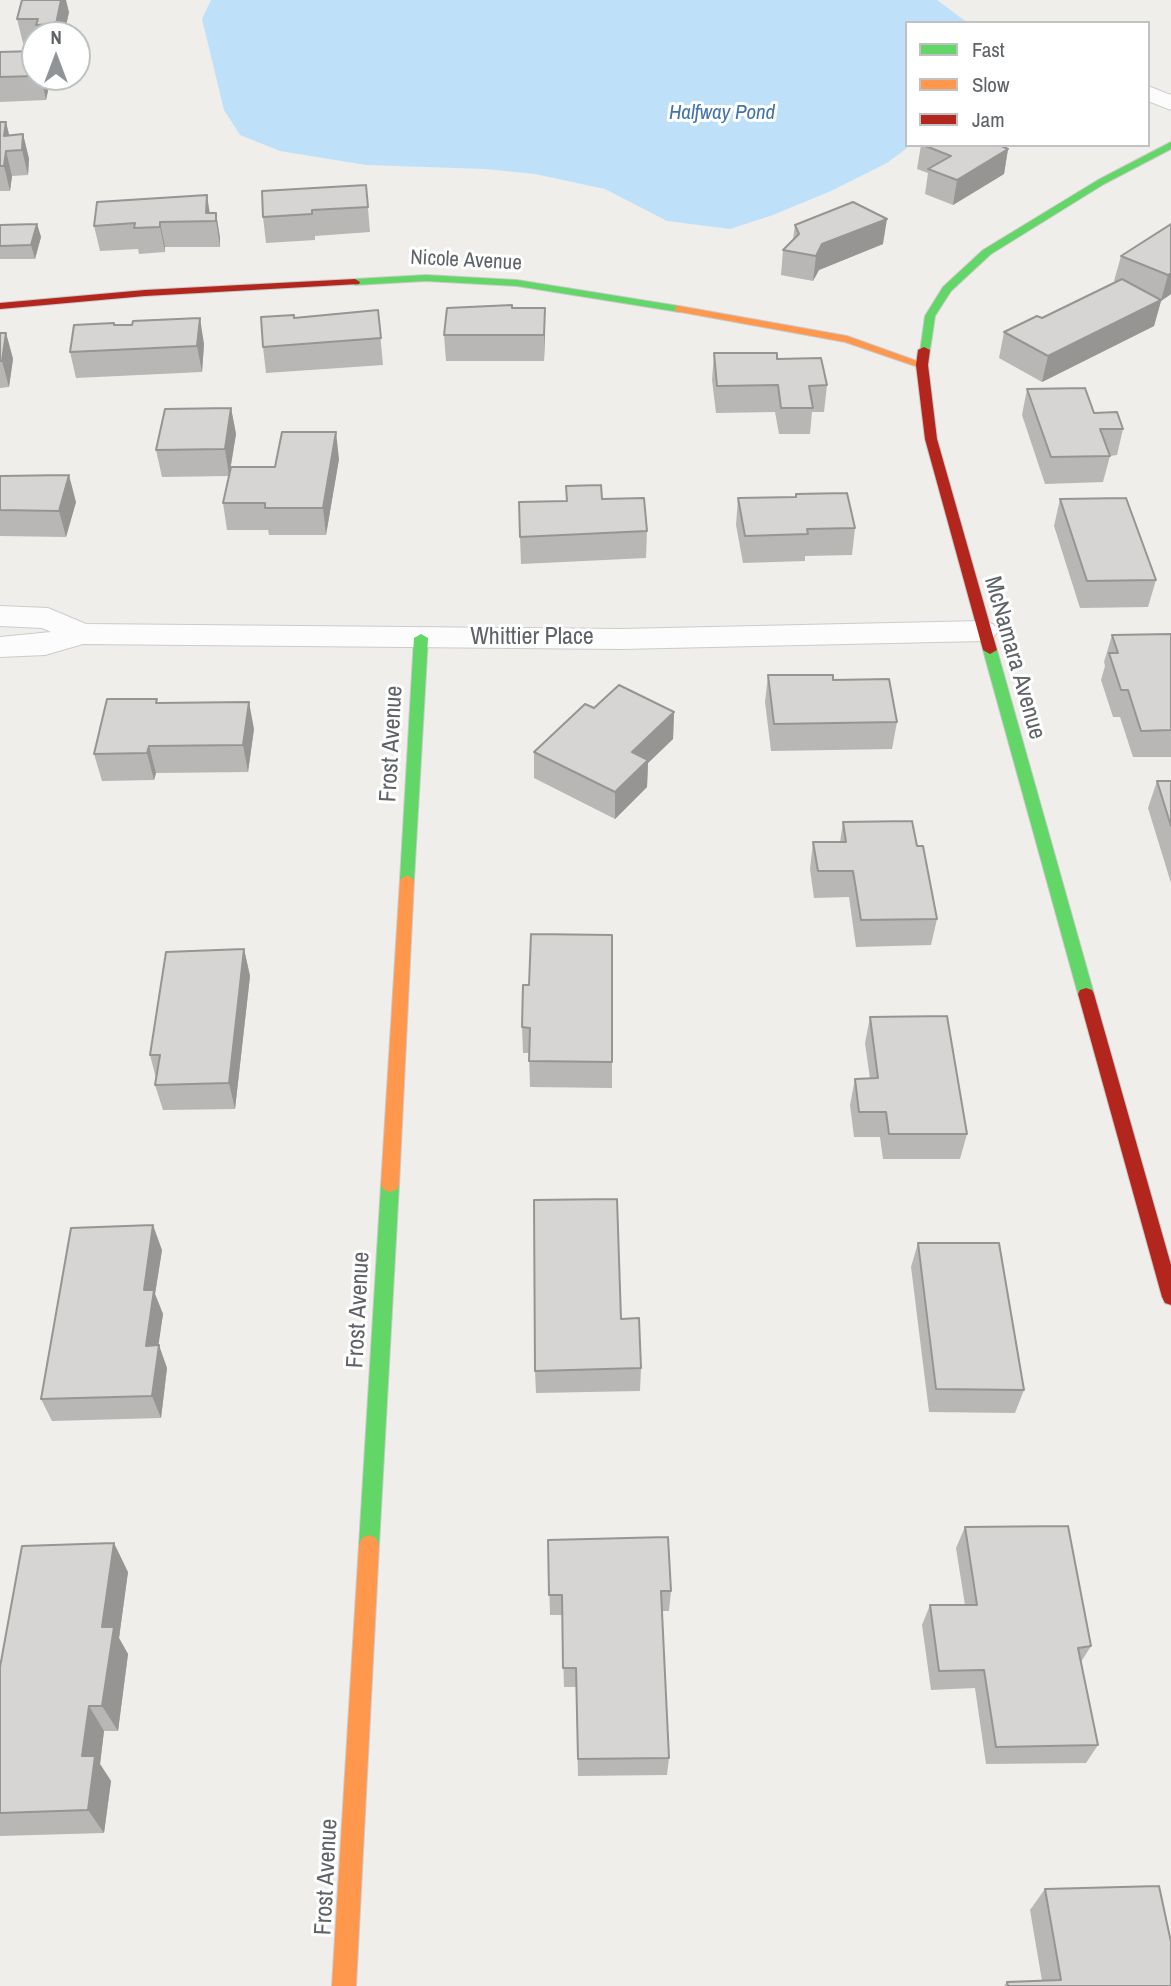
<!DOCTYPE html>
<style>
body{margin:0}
#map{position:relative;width:1171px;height:1986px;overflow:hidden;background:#efeeea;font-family:"Archivo Narrow",sans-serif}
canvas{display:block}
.legend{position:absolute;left:905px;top:21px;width:245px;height:126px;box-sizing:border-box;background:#fff;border:2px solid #bfc1c3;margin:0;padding:9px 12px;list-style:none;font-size:21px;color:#5f6368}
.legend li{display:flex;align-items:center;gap:14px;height:35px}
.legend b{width:35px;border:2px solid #bfc1c3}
.north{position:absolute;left:21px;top:21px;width:70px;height:70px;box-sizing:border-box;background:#fff;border:2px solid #bfc1c3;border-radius:50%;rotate:0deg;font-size:19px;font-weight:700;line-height:28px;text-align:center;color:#5f6368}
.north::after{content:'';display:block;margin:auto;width:24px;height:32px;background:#919496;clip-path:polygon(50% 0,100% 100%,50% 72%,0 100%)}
</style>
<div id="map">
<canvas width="1171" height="1986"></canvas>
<ul class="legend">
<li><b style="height:9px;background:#63d668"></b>Fast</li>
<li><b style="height:9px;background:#ff974d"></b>Slow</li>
<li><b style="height:9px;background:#b3261e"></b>Jam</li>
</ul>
<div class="north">N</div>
</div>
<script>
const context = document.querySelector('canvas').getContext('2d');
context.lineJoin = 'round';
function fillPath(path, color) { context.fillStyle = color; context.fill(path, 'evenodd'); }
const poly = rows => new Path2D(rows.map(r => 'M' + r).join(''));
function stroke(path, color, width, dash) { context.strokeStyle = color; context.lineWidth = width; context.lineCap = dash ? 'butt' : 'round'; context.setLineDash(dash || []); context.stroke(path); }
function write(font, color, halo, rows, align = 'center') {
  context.font = font + ' "Archivo Narrow",sans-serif'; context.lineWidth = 6; context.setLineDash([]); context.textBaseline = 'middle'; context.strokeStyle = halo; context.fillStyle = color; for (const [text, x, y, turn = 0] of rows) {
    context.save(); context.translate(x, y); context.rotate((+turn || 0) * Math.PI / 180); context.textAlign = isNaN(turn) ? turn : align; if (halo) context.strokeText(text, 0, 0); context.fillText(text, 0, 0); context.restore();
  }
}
fillPath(poly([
 [211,0,937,0,968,23,907,23,907,145,911,145,887,163,831,191,773,215,730,229,667,221,605,189,535,174,485,169,366,165,280,151,240,135,224,110,202,19]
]), '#bfe0f9');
const street = poly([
 [1148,86,1171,95,1171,110,1148,101,1148,86],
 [0,606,48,608,86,624,621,629,982,621,993,624,998,631,993,638,982,641,621,649,83,644,45,655,0,657,0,637,51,632,42,628,0,626,0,606]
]);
const fast = poly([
 [1171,142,1171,149,1104,184,991,254,951,291,935,316,930,350,920,352,925,316,943,287,983,250,1098,180,1171,142],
 [426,275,517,280,679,306,684,309,679,312,517,286,426,281,355,285,350,282,355,279,426,275],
 [421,634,428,638,414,880,407,885,400,880,414,638,421,634],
 [990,646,997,650,1094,994,1092,998,1086,1000,1080,998,1078,994,983,650,990,646],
 [390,1178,396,1180,399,1185,379,1545,376,1552,369,1555,362,1552,359,1545,381,1185,384,1180,390,1178]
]);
const slow = poly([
 [679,306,847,336,928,365,918,367,845,342,675,311,675,307,679,306],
 [407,875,414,880,399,1185,396,1190,390,1192,384,1190,381,1185,400,880,407,875],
 [369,1535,376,1538,379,1545,356,1986,332,1986,359,1545,362,1538,369,1535]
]);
const jam = poly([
 [355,279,360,282,359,284,145,296,0,309,0,303,145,290,355,279],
 [924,347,930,350,928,365,937,439,997,650,990,654,983,650,925,439,916,365,918,350,924,347],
 [1086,988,1092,990,1094,994,1171,1265,1171,1305,1165,1303,1162,1297,1078,994,1080,990,1086,988]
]);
stroke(street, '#cbcccc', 2);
stroke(fast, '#cacacb', 2);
stroke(slow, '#cacacb', 2);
stroke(jam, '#cacacb', 2);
fillPath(street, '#fdfcfc');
fillPath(fast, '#63d668');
fillPath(slow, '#ff974d');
fillPath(jam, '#b3261e');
fillPath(poly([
 [69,12,64,35,35,35,35,42,23,43,17,19],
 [35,51,35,77,51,77,46,100,0,102,0,52],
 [0,122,9,135,23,134,29,159,28,175,12,176,10,191,0,191],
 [921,145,999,145,1008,149,1004,174,953,205,925,194,928,173,917,169],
 [366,185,370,232,315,236,315,240,266,243,263,217],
 [216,213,220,238,220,247,165,247,165,252,139,254,138,249,100,251,94,226],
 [37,224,41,237,35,259,0,259,0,225],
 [1171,224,1171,294,1161,301,1154,326,1042,382,999,358,1004,332,1042,318,1117,282,1114,281,1121,256],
 [795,225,883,244,819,270,813,281,781,275,783,250,793,239],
 [545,308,544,361,446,361,444,335],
 [378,310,383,365,266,373,263,347],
 [114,325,204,344,202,372,76,378,70,352],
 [0,333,6,333,13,359,9,387,0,388],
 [714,353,777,359,827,385,824,412,812,412,810,434,779,434,775,412,716,413,712,380],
 [1027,389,1094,413,1123,429,1117,455,1110,456,1103,482,1045,484,1022,415],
 [231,408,236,434,230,472,339,459,326,535,269,535,268,530,227,530,223,503,229,476,162,477,156,450],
 [0,476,76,502,66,537,0,536],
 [566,486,602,499,647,531,646,558,521,564,520,537,566,501],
 [738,498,855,528,852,555,805,556,805,561,743,563,736,525],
 [1060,499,1156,580,1148,607,1080,608,1054,526],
 [1171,634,1171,757,1133,757,1120,717,1113,717,1101,680,1105,666,1104,662,1112,635],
 [768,675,833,680,897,722,892,749,771,751,765,702],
 [159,703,254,729,248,772,156,773,154,780,102,781,94,754],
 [594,708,674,712,673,739,648,763,647,787,615,819,534,778,534,752],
 [1157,781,1171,781,1171,883,1148,808],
 [843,822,917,846,937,919,931,945,856,947,849,897,814,898,810,869,813,842,840,842],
 [244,949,250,976,235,1109,163,1110,155,1085,156,1078,150,1055],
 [529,985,612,1062,612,1088,530,1087,529,1053,523,1053,522,1027],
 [870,1017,967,1134,960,1159,883,1159,880,1137,854,1137,850,1105,855,1079,870,1079,865,1043],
 [918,1243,1024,1390,1015,1413,929,1412,911,1267],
 [162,1250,155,1294,163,1314,158,1345,167,1368,161,1418,52,1421,41,1399],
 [621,1319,641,1368,640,1391,536,1393,535,1371],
 [965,1527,1091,1646,1081,1662,1098,1745,1086,1763,986,1764,975,1688,931,1690,922,1625,930,1605,965,1605,956,1548],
 [548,1540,671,1591,669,1611,662,1611,669,1758,667,1775,578,1776,576,1687,564,1687,562,1615,550,1615],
 [128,1572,119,1638,128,1654,118,1731,104,1731,100,1764,111,1781,104,1833,0,1836,0,1667],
 [1045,1889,1171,1986,1004,1986,1007,1982,1042,1981,1030,1910]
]), '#b8b7b5');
fillPath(poly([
 [61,0,66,0,69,12,64,35,58,35,56,24],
 [41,77,51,77,46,100],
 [6,122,12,146,4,136],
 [23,134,29,159,28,175,22,150],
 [1008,149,1004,174,953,205,957,180],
 [6,151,12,176,10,191,4,166],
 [207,195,211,221,206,213],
 [216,213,220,238,220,247,216,221],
 [887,219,883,244,819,270,813,281,816,256,822,244],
 [160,222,165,247,165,252,160,227],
 [37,224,41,237,35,259,31,245],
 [1171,273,1171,294,1161,301,1154,326,1042,382,1048,356,1161,300,1168,275],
 [545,308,545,334,544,361,544,335],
 [200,318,204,344,202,372,197,346],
 [6,333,13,359,9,387,2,361],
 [231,408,236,434,229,476,225,449],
 [336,432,339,459,326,535,323,508],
 [69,475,76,502,66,537,59,511],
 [249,702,254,729,248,772,243,745],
 [674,712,673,739,648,763,647,787,615,819,615,792,632,752],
 [149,746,156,773,154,780,147,753],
 [244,949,250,976,235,1109,229,1083],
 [153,1225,162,1250,155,1294,163,1314,155,1369,146,1346,144,1290],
 [159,1345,167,1368,161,1418,152,1396],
 [114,1543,128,1572,119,1638,128,1654,118,1731,102,1706,102,1627],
 [89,1706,104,1731,100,1764,111,1781,104,1833,88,1810,82,1756]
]), '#969594');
const building = poly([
 [22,0,61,0,56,24,36,25,38,19,17,19,22,0],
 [35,51,35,76,0,77,0,52,35,51],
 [0,122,6,122,4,136,23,134,22,150,6,151,4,166,0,166,0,122],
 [923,145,999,145,1008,149,957,180,928,169,951,156,923,145],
 [366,185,368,207,312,210,312,214,263,217,262,191,366,185],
 [207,195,206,213,216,213,216,221,160,222,160,227,134,228,135,223,94,226,97,202,207,195],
 [853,202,887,219,822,244,816,256,783,250,799,234,795,225,853,202],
 [37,224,31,245,0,246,0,225,37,224],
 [1171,224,1171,273,1168,275,1121,256,1171,224],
 [1122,279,1161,300,1048,356,1004,332,1037,316,1042,318,1122,279],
 [512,305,512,308,545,308,544,335,444,335,447,308,512,305],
 [378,310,381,338,263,347,261,317,294,315,294,318,378,310],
 [200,318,197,346,70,352,74,325,114,323,114,325,132,325,133,321,200,318],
 [0,333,6,333,2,361,0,361,0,333],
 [714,353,777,353,777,359,821,358,827,385,809,386,813,408,781,408,778,385,717,386,714,353],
 [1085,388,1094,413,1117,412,1123,429,1100,429,1110,456,1051,457,1027,389,1085,388],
 [231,408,225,449,156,450,165,409,231,408],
 [282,432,336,432,323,508,265,508,265,503,223,503,231,467,275,467,282,432],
 [69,475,59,511,0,510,0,476,69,475],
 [601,485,602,499,644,498,647,531,520,537,519,502,567,501,566,486,601,485],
 [847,493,855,528,807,529,808,534,745,536,738,498,796,497,796,494,847,493],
 [1126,498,1156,580,1087,581,1060,499,1126,498],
 [1171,634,1171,730,1141,731,1128,690,1121,690,1109,653,1118,653,1112,635,1171,634],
 [768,675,833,675,833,680,889,679,897,722,774,724,768,675],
 [619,685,674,712,632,752,648,760,615,792,534,752,585,704,594,708,619,685],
 [107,699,157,699,156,703,249,702,243,745,149,746,147,753,94,754,107,699],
 [1157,781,1171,781,1171,826,1157,781],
 [912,821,917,846,923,846,937,919,861,920,853,871,818,871,813,842,846,842,843,822,912,821],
 [531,934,612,935,612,1062,529,1061,530,1028,522,1027,523,985,529,985,531,934],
 [244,949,229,1083,155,1085,160,1055,150,1055,166,952,244,949],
 [947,1016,967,1134,889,1134,886,1112,859,1112,855,1079,878,1078,870,1017,947,1016],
 [617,1199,621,1319,639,1318,641,1368,535,1371,534,1200,617,1199],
 [153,1225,144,1290,154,1290,146,1346,159,1345,152,1396,41,1399,71,1228,153,1225],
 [918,1243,999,1243,1024,1390,936,1389,918,1243],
 [1068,1526,1091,1646,1078,1648,1098,1745,996,1747,984,1670,939,1671,930,1605,977,1605,965,1527,1068,1526],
 [668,1537,671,1591,661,1591,669,1758,578,1759,576,1668,563,1668,562,1595,549,1595,548,1540,668,1537],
 [114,1543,102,1627,114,1627,102,1706,89,1706,82,1756,95,1756,88,1810,0,1813,0,1667,22,1546,114,1543],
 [1159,1886,1171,1942,1171,1986,1008,1986,1007,1982,1061,1980,1045,1889,1159,1886]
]);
fillPath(building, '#d6d5d3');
stroke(building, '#969594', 2);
write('italic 21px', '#4174aa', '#fff', [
 ["Halfway Pond",722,113]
]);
write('21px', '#5f6368', '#fff', [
 ["Nicole Avenue",466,261,3]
]);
write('24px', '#5f6368', '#fff', [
 ["Whittier Place",532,638],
 ["McNamara Avenue",1014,658,74],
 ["Frost Avenue",392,744,-87],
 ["Frost Avenue",359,1310,-87],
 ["Frost Avenue",327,1877,-87]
]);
</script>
